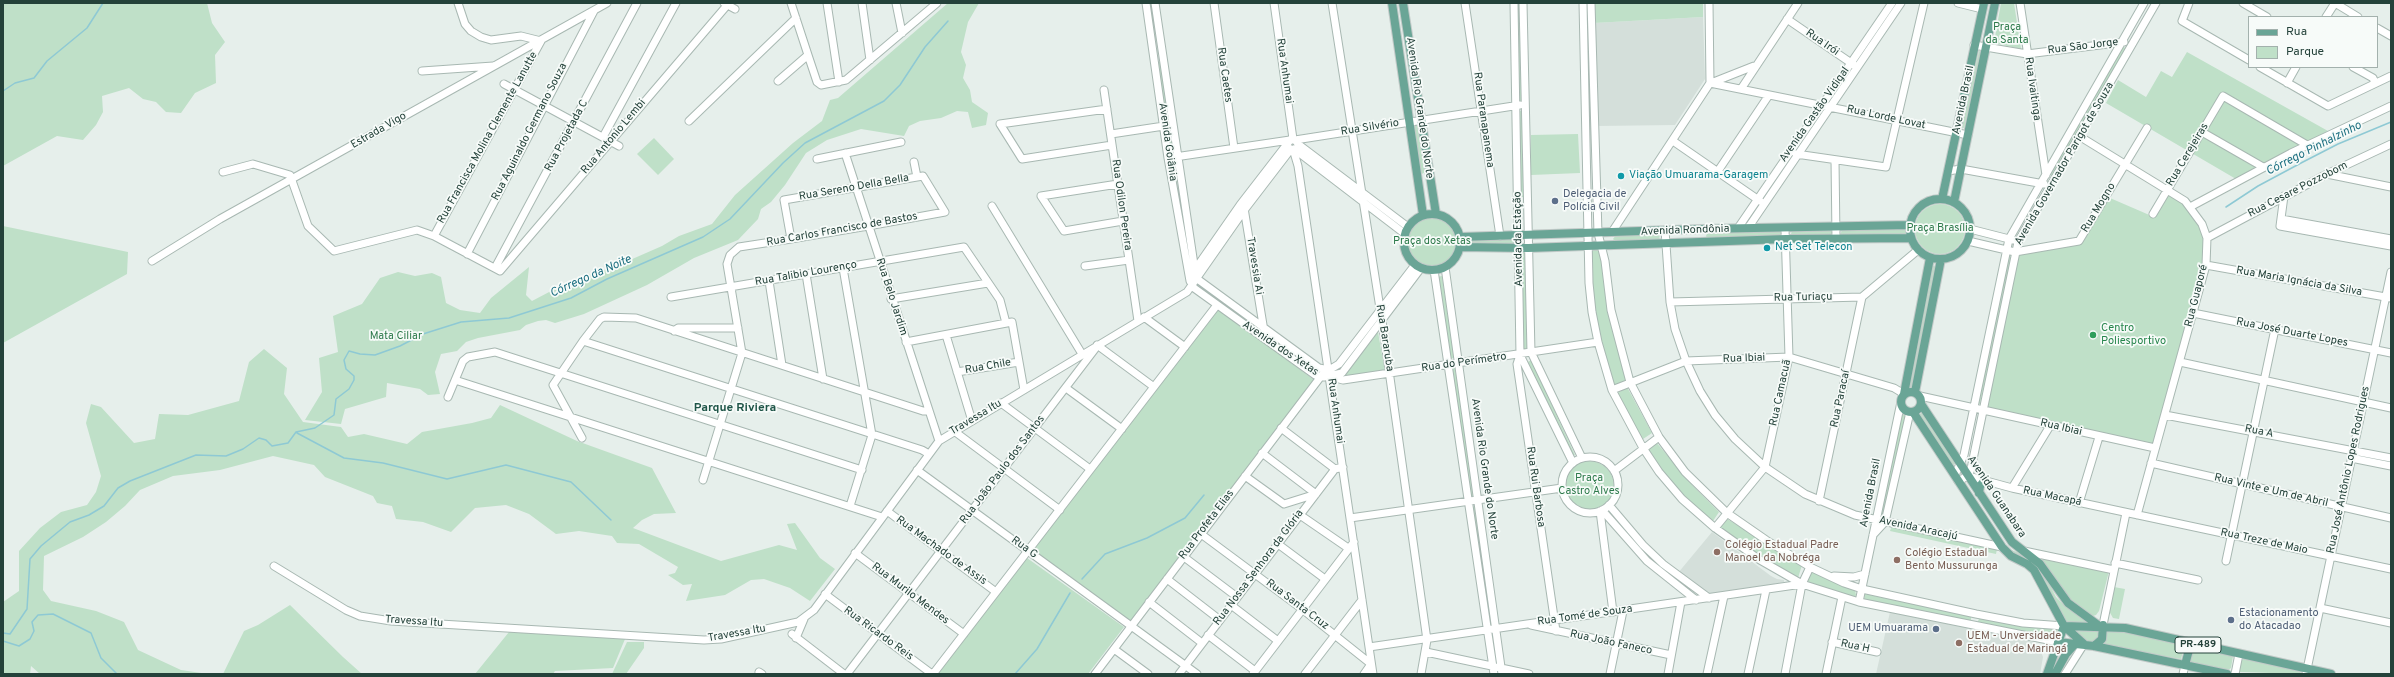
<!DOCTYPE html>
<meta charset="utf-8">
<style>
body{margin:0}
#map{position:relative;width:2394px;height:677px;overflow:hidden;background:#e6efeb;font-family:Overpass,sans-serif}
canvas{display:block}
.frame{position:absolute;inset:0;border:4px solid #24423a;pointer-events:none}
.legend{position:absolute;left:2248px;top:16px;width:130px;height:52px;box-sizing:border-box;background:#f7fbf9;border:1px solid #a3b1ad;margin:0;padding:5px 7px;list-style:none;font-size:12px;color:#24423a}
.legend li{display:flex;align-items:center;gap:8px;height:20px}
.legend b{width:20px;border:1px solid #a3b1ad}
</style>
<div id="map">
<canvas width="2394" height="677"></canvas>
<div class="frame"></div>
<ul class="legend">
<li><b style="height:5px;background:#6aa596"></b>Rua</li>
<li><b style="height:11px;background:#bfe0c8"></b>Parque</li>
</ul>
</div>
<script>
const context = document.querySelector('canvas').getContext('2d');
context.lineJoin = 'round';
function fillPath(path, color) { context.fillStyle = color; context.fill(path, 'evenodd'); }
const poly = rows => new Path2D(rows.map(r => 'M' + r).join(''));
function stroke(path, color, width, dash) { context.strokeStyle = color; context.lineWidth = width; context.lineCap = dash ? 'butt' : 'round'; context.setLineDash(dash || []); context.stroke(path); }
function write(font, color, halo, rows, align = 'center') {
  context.font = font + ' Overpass,sans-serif'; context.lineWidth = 3.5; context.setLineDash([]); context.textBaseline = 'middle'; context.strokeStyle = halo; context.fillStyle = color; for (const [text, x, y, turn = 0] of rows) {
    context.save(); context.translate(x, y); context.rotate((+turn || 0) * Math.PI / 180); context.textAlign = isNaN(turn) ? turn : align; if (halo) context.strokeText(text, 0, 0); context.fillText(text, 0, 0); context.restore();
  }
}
fillPath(poly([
 [1703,17,1705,79,1675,125,1597,126,1594,23],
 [1712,532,1771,576,1777,579,1784,580,1784,582,1711,596,1678,573],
 [1890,612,2034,642,2041,652,2043,657,2040,674,1876,674]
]), '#d4dfda');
fillPath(poly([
 [3,3,207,3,212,23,225,42,215,55,216,83,195,93,181,113,166,112,156,102,143,99,129,88,102,96,103,112,96,125,83,140,57,136,3,166],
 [948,3,979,3,968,22,961,52,966,65,963,78,970,90,972,102,988,113,986,125,972,128,968,112,957,111,941,118,920,121,909,126,904,136,861,129,827,140,806,153,785,185,771,202,761,209,758,219,738,240,694,258,647,285,584,314,555,323,546,320,538,321,526,325,520,330,478,338,466,342,457,351,441,354,435,372,440,394,428,395,420,389,387,383,386,397,345,409,341,424,305,420,322,392,319,358,338,352,333,316,362,304,380,278,398,272,415,276,432,273,441,277,446,303,460,310,480,313,491,298,529,267,526,295,532,301,572,280,614,267,662,246,679,236,712,224,735,195,793,143,822,121,830,100,838,98],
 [1517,3,1521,3,1523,103,1519,103],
 [1594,3,1703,3,1703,17,1594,23],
 [2001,3,2014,3,2021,49,1994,43],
 [2123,47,2127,48,2052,177,2050,174],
 [1979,51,1982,52,1964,128,1961,127],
 [2187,52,2328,131,2236,179,2106,103,2118,80,2146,97,2161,71,2172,77],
 [1157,61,1160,62,1174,149,1172,151,1170,149],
 [1519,111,1523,111,1525,197,1521,197],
 [1417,125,1425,172,1422,174,1420,172,1413,126],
 [1578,134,1580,173,1531,175,1531,135],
 [654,138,674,159,658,175,637,154],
 [2169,193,2183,203,2198,223,2204,239,2204,263,2154,444,1987,407,2018,254,2081,244,2110,198,2154,217],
 '1915 229a25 25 0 1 1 50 0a25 25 0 1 1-50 0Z',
 '1407 242a25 25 0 1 1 50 0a25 25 0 1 1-50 0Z',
 [3,226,128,252,127,274,3,343],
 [1907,229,1907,235,1840,235,1842,230],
 [1780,230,1782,235,1780,236,1707,238,1706,236,1708,232],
 [1832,230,1832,236,1792,236,1791,234,1792,231],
 [1660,234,1659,240,1615,241,1613,239,1616,235],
 [1469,239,1514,239,1515,240,1515,245,1468,244],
 [1600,247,1616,341,1628,380,1615,386,1602,345,1594,306,1591,248],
 [1522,251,1526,251,1527,349,1523,349],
 [2008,256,2012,257,1980,404,1978,403],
 [1931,265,1936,267,1912,387,1907,387],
 [1442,276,1454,358,1448,359,1437,277],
 [1218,309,1314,380,1131,621,1031,550],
 [1378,332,1385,372,1343,378],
 [264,349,287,368,284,394,303,422,341,427,348,437,364,434,407,444,422,432,472,423,491,418,500,405,577,441,652,468,676,513,654,514,642,520,633,528,721,561,779,545,797,550,787,524,795,523,820,558,835,569,810,601,790,588,764,579,751,580,725,595,686,601,692,584,683,585,668,575,675,573,678,567,639,544,617,543,612,536,579,531,556,534,529,514,506,505,475,508,451,532,423,522,396,519,392,506,377,503,373,496,325,477,314,465,273,456,220,470,173,476,140,490,125,506,106,522,83,537,44,556,43,590,51,601,96,611,124,622,138,650,181,670,208,674,40,674,31,666,30,674,3,674,3,602,19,591,19,551,40,528,61,512,87,505,96,492,101,476,86,423,91,404,101,407,134,443,155,439,159,414,188,415,239,401,249,362],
 [1531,360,1575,455,1572,456,1528,362],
 [1451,368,1455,368,1475,496,1469,497],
 [1627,387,1652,433,1643,439,1633,425,1618,393],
 [1901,410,1906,413,1883,517,1878,516],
 [1924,411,1957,462,1953,465,1919,415],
 [1656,442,1693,486,1719,512,1713,521,1710,522,1683,496,1657,464,1647,448],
 '1564 486a25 25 0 1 1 50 0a25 25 0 1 1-50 0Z',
 [1476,506,1492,625,1487,626,1471,507],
 [1724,517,1802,565,1798,578,1747,549,1718,528],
 [1892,526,1997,549,1996,554,1890,531],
 [2011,550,2017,552,2033,562,2043,572,2056,597,2065,606,2090,624,2067,623,2041,573,2036,567,2014,556],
 [2038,556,2109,571,2099,611,2096,615,2093,616,2072,602],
 [1027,558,1124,627,1088,674,938,674],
 [1812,571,1855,590,1856,595,1855,597,1810,584,1807,580,1809,573],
 [2114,587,2125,589,2119,619,2113,618,2109,611],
 [1865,594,1971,616,1971,622,1864,600],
 [290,605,343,657,362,674,223,674,244,631,258,625],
 [1980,617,2016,626,2059,628,2058,637,1977,623],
 [2104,628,2185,645,2181,659,2102,645,2106,638],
 [2074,630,2095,630,2100,634,2095,642,2087,641],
 [509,632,625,639,613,668,555,671,553,674,475,674],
 [627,642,644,642,644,648,626,674,612,674],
 [2190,649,2206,650,2233,656,2231,668,2227,671,2191,662,2188,660],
 [2244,659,2300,671,2301,674,2240,672,2240,661]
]), '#bfe0c8');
stroke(poly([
 [3,91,15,83,34,78,47,61,87,28,103,3],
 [2226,207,2258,186,2301,163,2338,144,2391,122],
 [297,433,344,458,383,463,447,479,506,465,571,482,611,520],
 [1082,579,1105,554,1147,538,1185,518,1204,495],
 [3,633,10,634,27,609,30,559,41,546,70,522,89,515,104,506,118,488,130,481,196,455,226,456,243,449,259,438,266,440,272,446,288,443,296,432,315,428,334,415,336,399,349,389,354,380,354,376,346,369,344,360,349,351,360,354,375,355,400,346,423,334,461,322,509,318,571,298,607,279,703,237,730,219,783,163,805,143,884,101,900,85,925,47,948,21],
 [3,641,19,646,30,639,34,631,32,622,38,615,53,614,91,633,101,658,117,674],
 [1015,674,1037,649,1070,593]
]), '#8ec9d4', 1.5);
const minor = poly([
 [724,3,735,9],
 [827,3,839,82],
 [862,3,870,60],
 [896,3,902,33],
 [1146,3,1168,158,1190,281,1194,288,1315,375,1324,377,1342,373,1421,268],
 [1155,3,1196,278,1319,368,1329,370,1339,364,1415,265],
 [1214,3,1234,148],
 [1274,3,1293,139],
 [1332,3,1382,321,1427,640,1421,674],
 [1465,3,1500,236],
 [1514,3,1520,355,1573,463],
 [1523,3,1531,352,1582,458],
 [1583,3,1589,283,1592,312,1598,342,1612,390,1643,448,1659,472,1682,499,1715,528,1760,560,1802,584,1859,602,2058,642],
 [1591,3,1598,233,1605,261,1611,310,1630,382,1659,437,1685,472,1727,513,1766,540,1810,567,1844,583,1862,589,1976,614,2023,623,2064,626],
 [1958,3,1982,9],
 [2020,3,2046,175],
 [2189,3,2182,21,2249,60],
 [2243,3,2267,17],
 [2326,17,2335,3,2358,17],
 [1787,19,1854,65],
 [2377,28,2391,36],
 [1974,45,2027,54,2124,42],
 [808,55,817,82,821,85,846,80,937,3],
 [2260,67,2328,106,2391,76],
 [2353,67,2373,78,2375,83],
 [422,71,493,66],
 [778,81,808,55,791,3],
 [1710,83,1968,135],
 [1711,83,1754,66],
 [2287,83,2296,67],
 [504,84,619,146],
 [1741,89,1798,3],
 [1104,90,1138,321],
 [1107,109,1000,124,1022,159,1112,145],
 [689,121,796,18],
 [2202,132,2263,167],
 [1111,134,1164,126],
 [2079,136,2185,201,2202,224,2207,238,2206,265,2137,515],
 [603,137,676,3],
 [1295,140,1520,105],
 [1673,141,1760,201],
 [1293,149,1298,166,1373,674],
 [1294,149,1405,234],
 [845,153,939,441],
 [1796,154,1886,167,1924,3],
 [1175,157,1290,140],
 [817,159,901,142],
 [1835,160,1836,238],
 [914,162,917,177],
 [1718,171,1769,95],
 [1948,171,1961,169,2044,184],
 [223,172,253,164,290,175,308,226,334,251,417,230,434,236,500,271,729,3],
 [2327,174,2391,187],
 [1118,184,1041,196,1064,231,1123,221],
 [2284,196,2280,226,2391,246],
 [992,206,1082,354],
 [2190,207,2291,153,2391,106],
 [1244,208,1264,331],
 [2153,214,2223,96,2307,145],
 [2281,219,2391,239],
 [1738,228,1892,3],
 [1748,228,1901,3],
 [1970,229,2013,240],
 [1665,230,1670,302,1675,329,1686,361,1700,391,1715,415,1735,439,1765,467,1805,494,1855,515,2002,547],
 [1612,232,1710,83,1709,3],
 [434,236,541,41,521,36,491,40,481,37,471,31,465,24,458,3],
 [2207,238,2327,174,2391,144],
 [1968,241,2015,252,2079,241,2147,128],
 [467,254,594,11],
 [152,261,220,219,607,3],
 [2206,265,2391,298],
 [1085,266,1129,260],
 [1445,267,1502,674],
 [495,268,637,3],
 [843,268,872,435,850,506],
 [1434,270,1494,674],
 [1194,271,1240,205,1291,139,1296,141,1298,144,1408,227],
 [806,274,823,379],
 [769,281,782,365],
 [671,297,964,247,1000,300,1006,323],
 [891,299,988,283],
 [1670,302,1862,297,1918,250],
 [2193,313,2391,353],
 [1144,317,1185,347],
 [674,331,678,328,738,328],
 [946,335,972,421],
 [583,341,922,450,929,454],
 [906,342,1012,322,1024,390],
 [1097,345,1154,387],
 [1520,355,1517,364,1556,631],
 [2180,362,2391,408],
 [957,372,1019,362],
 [1332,377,1343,380,1598,342],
 [455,380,882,517],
 [1066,388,1122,429],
 [1612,390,1686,361,1789,357,1894,388,1904,394],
 [1920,396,2155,448],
 [448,397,463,361,468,357,495,352,862,470],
 [1001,403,1090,469],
 [2165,415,2391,458],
 [1281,428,1335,469],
 [954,431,1060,510],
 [582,438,553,385,583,341,600,319,604,317,636,318,923,411,929,411],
 [1262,453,1316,494],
 '1562 485a28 28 0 1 1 56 0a28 28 0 1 1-56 0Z',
 [2351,458,2391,466],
 [2151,463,2391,518],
 [917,470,1197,674],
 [1614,471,1659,437],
 [1955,475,1964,455,2009,239,2144,3],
 [1245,476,1284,504,1316,494],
 [1968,476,2012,488,2391,569],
 [703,480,742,353,727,264,730,255,739,247,791,239,868,226,945,212,923,176,917,177,784,200,791,239],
 [1958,481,1968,476,1971,469,2018,242,2156,3],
 [2012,488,2050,426],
 [1819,501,1862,297],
 [2079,503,2099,437],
 [1609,505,1643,545,1663,564,1709,598],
 [1602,510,1647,561,1696,600],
 [887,511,996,592],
 [1600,511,1613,612],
 [1300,515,1348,548],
 [1350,518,1562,488],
 [1715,528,1765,467,1789,357,1785,229],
 [1201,534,1302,609,1371,664],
 [1873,535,1885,522,1910,412],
 [1278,544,1325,579],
 [2024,551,2114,570],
 [855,553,964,634],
 [1184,557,1237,597],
 [2226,561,2275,329],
 [2115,563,2198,580],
 [274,566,346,610,360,616,391,621,704,640,721,639,798,622,814,610,939,441,1187,292,1245,209,1291,149],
 [1834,576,1854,577,1865,574],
 [1167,579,1220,620],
 [825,594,932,674],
 [1149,602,1202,643],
 [1859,602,1901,402],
 [1231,605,1278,641],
 [2320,608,2391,623],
 [1531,625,1671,655],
 [2103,625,2126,513],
 [792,634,844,674],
 [1208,635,1255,671],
 [796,638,804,619],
 [1832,642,1877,652],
 [1369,647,1802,584],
 [1114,649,1148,674],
 [1426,652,1529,674],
 [759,672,762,674],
 [847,674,1095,349],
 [933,674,1217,305],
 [1095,674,1322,375],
 [1179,674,1335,469,1343,467],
 [1253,674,1354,542],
 [1305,674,1362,600],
 [1364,674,1371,664],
 [1610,674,1623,611],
 [1668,674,1681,602],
 [1707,674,1724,596],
 [1748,674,1766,590],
 [1785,674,1802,584,1810,567],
 [1826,674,1842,597],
 [2065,674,2084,644],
 [2183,674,2185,665],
 [2235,674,2239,654],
 [2306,674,2391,272]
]);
const major = poly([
 [1392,3,1423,215],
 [1403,3,1436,214],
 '1910 229a30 30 0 1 1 60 0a30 30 0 1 1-60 0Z',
 [1942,199,1984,3],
 [1954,202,1995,3],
 '1404 242a28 28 0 1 1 56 0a28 28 0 1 1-56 0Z',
 [1460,237,1702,229,1910,225],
 [1460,247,1528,248,1786,239,1911,238],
 '1901 402a10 10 0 1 1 20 0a10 10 0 1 1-20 0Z',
 [1915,392,1941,259],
 [1904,394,1930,258],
 [1921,404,2012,542,2040,564,2068,603,2098,625],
 [1913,412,2002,547,2011,556,2027,564,2034,570,2064,626,2084,644],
 [1979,493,1980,486,1984,481],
 [2064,626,2125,628,2331,674],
 [2058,642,2094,646,2227,674],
 [2094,646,2102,639,2103,625],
 [2185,665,2189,650,2193,647,2199,647],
 [2047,674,2064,626],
 [2055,674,2066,654,2076,643]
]);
stroke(minor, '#a8b8b2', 9);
stroke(major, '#c2cac8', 10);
stroke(minor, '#fff', 7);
stroke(major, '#6aa596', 8);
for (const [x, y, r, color] of [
 [1621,176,4,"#0f9aa8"],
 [1555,201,4,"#5c6f8a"],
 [1767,248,4,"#0f9aa8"],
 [2093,335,4,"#2e9e5b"],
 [1717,552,4,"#8d6e63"],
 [1897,560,4,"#8d6e63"],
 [2231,620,4,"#5c6f8a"],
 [1936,629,4,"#5c6f8a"],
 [1959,643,4,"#8d6e63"]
]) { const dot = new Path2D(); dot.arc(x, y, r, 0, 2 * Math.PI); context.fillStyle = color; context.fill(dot); stroke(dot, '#f7fbf9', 1.5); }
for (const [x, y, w] of [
 [2198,645,46]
]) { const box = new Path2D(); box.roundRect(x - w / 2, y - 8, w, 16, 3); context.fillStyle = '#f7fbf9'; context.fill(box); stroke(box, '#24423a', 1); }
write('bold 10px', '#24423a', null, [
 ["PR-489",2198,645]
]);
write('11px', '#2d7a4b', '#f7fbf9', [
 ["Praça",2007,28],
 ["da Santa",2007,41],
 ["Praça Brasília",1940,229],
 ["Praça dos Xetas",1432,242],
 ["Mata Ciliar",396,337],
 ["Praça",1589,479],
 ["Castro Alves",1589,492]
]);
write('11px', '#24423a', '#f7fbf9', [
 ["Rua Irói",1822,43,35],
 ["Rua São Jorge",2083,47,-7],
 ["Rua Anhumai",1284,71,82],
 ["Rua Caetes",1224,75,82],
 ["Rua Ivaitinga",2032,89,82],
 ["Avenida Brasil",1964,100,-78],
 ["Avenida Rio Grande do Norte",1419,108,82],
 ["Avenida Gastão Vidigal",1815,115,-55],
 ["Rua Lorde Lovat",1886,118,12],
 ["Rua Paranapanema",1483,120,82],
 ["Rua Silvério",1370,128,-9],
 ["Estrada Vigo",379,131,-30],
 ["Rua Aguinaldo Germano Souza",530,132,-63],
 ["Rua Projetada C",567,136,-62],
 ["Rua Antonio Lembi",614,137,-50],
 ["Rua Francisca Molina Clemente Lanutte",488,138,-61],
 ["Avenida Goiânia",1167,142,82],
 ["Rua Cerejeiras",2188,155,-59],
 ["Avenida Governador Parigot de Souza",2065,164,-60],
 ["Rua Sereno Della Bella",854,188,-10],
 ["Rua Cesare Pozzobom",2298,190,-27],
 ["Rua Odilon Pereira",1121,205,82],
 ["Rua Mogno",2099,208,-59],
 ["Rua Carlos Francisco de Bastos",842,230,-10],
 ["Avenida Rondônia",1685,231,-2],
 ["Avenida da Estação",1519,239,-91],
 ["Travessia Ai",1254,266,81],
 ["Rua Talibio Lourenço",806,274,-10],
 ["Rua Maria Ignácia da Silva",2299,282,10],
 ["Rua Guaporé",2197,296,-76],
 ["Rua Belo Jardim",891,297,72],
 ["Rua Turiaçu",1803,298,-1],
 ["Rua José Duarte Lopes",2292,333,11],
 ["Rua Bararuba",1384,338,81],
 ["Avenida dos Xetas",1280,349,34],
 ["Rua Ibiai",1744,359,-2],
 ["Rua do Perímetro",1464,363,-8],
 ["Rua Chile",988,367,-10],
 ["Rua Camacuã",1781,393,-78],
 ["Rua Paracaí",1841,399,-78],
 ["Rua Anhumai",1335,411,82],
 ["Travessa Itu",976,418,-31],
 ["Rua Ibiai",2061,428,13],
 ["Rua A",2259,432,11],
 ["Avenida Rio Grande do Norte",1484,469,82],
 ["Rua João Paulo dos Santos",1003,470,-53],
 ["Rua José Antônio Lopes Rodrigues",2349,470,-78],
 ["Rua Rui Barbosa",1535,487,82],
 ["Rua Vinte e Um de Abril",2271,491,13],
 ["Avenida Brasil",1871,493,-79],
 ["Avenida Guanabara",1996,497,56],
 ["Rua Macapá",2052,497,12],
 ["Rua Profeta Elias",1207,525,-53],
 ["Avenida Aracajú",1918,529,12],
 ["Rua Treze de Maio",2264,542,12],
 ["Rua G",1024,548,36],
 ["Rua Machado de Assis",941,551,36],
 ["Rua Nossa Senhora da Glória",1259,568,-53],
 ["Rua Murilo Mendes",910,594,37],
 ["Rua Santa Cruz",1297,605,37],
 ["Rua Tomé de Souza",1585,616,-8],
 ["Travessa Itu",414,622,4],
 ["Travessa Itu",737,634,-10],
 ["Rua Ricardo Reis",878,634,36],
 ["Rua João Faneco",1611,643,12],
 ["Rua H",1855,647,12]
]);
write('11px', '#0d838f', '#f7fbf9', [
 ["Viação Umuarama-Garagem",1629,176],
 ["Net Set Telecon",1775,248]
], 'left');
write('11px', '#4e5e75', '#f7fbf9', [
 ["Delegacia de",1563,195],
 ["Polícia Civil",1563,208],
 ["Estacionamento",2239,614],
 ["do Atacadao",2239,627],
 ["UEM Umuarama",1928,629,"right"]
], 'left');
write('11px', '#27864d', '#f7fbf9', [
 ["Centro",2101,329],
 ["Poliesportivo",2101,342]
], 'left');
write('11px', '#785e54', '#f7fbf9', [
 ["Colégio Estadual Padre",1725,546],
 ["Manoel da Nobréga",1725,559],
 ["Colégio Estadual",1905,554],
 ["Bento Mussurunga",1905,567],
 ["UEM - Unversidade",1967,637],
 ["Estadual de Maringá",1967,650]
], 'left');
write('italic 12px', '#1c6f80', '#f7fbf9', [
 ["Córrego Pinhalzinho",2314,149,-27],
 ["Córrego da Noite",591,277,-24]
]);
write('bold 12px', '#1f5548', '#f7fbf9', [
 ["Parque Riviera",735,409]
]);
</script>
